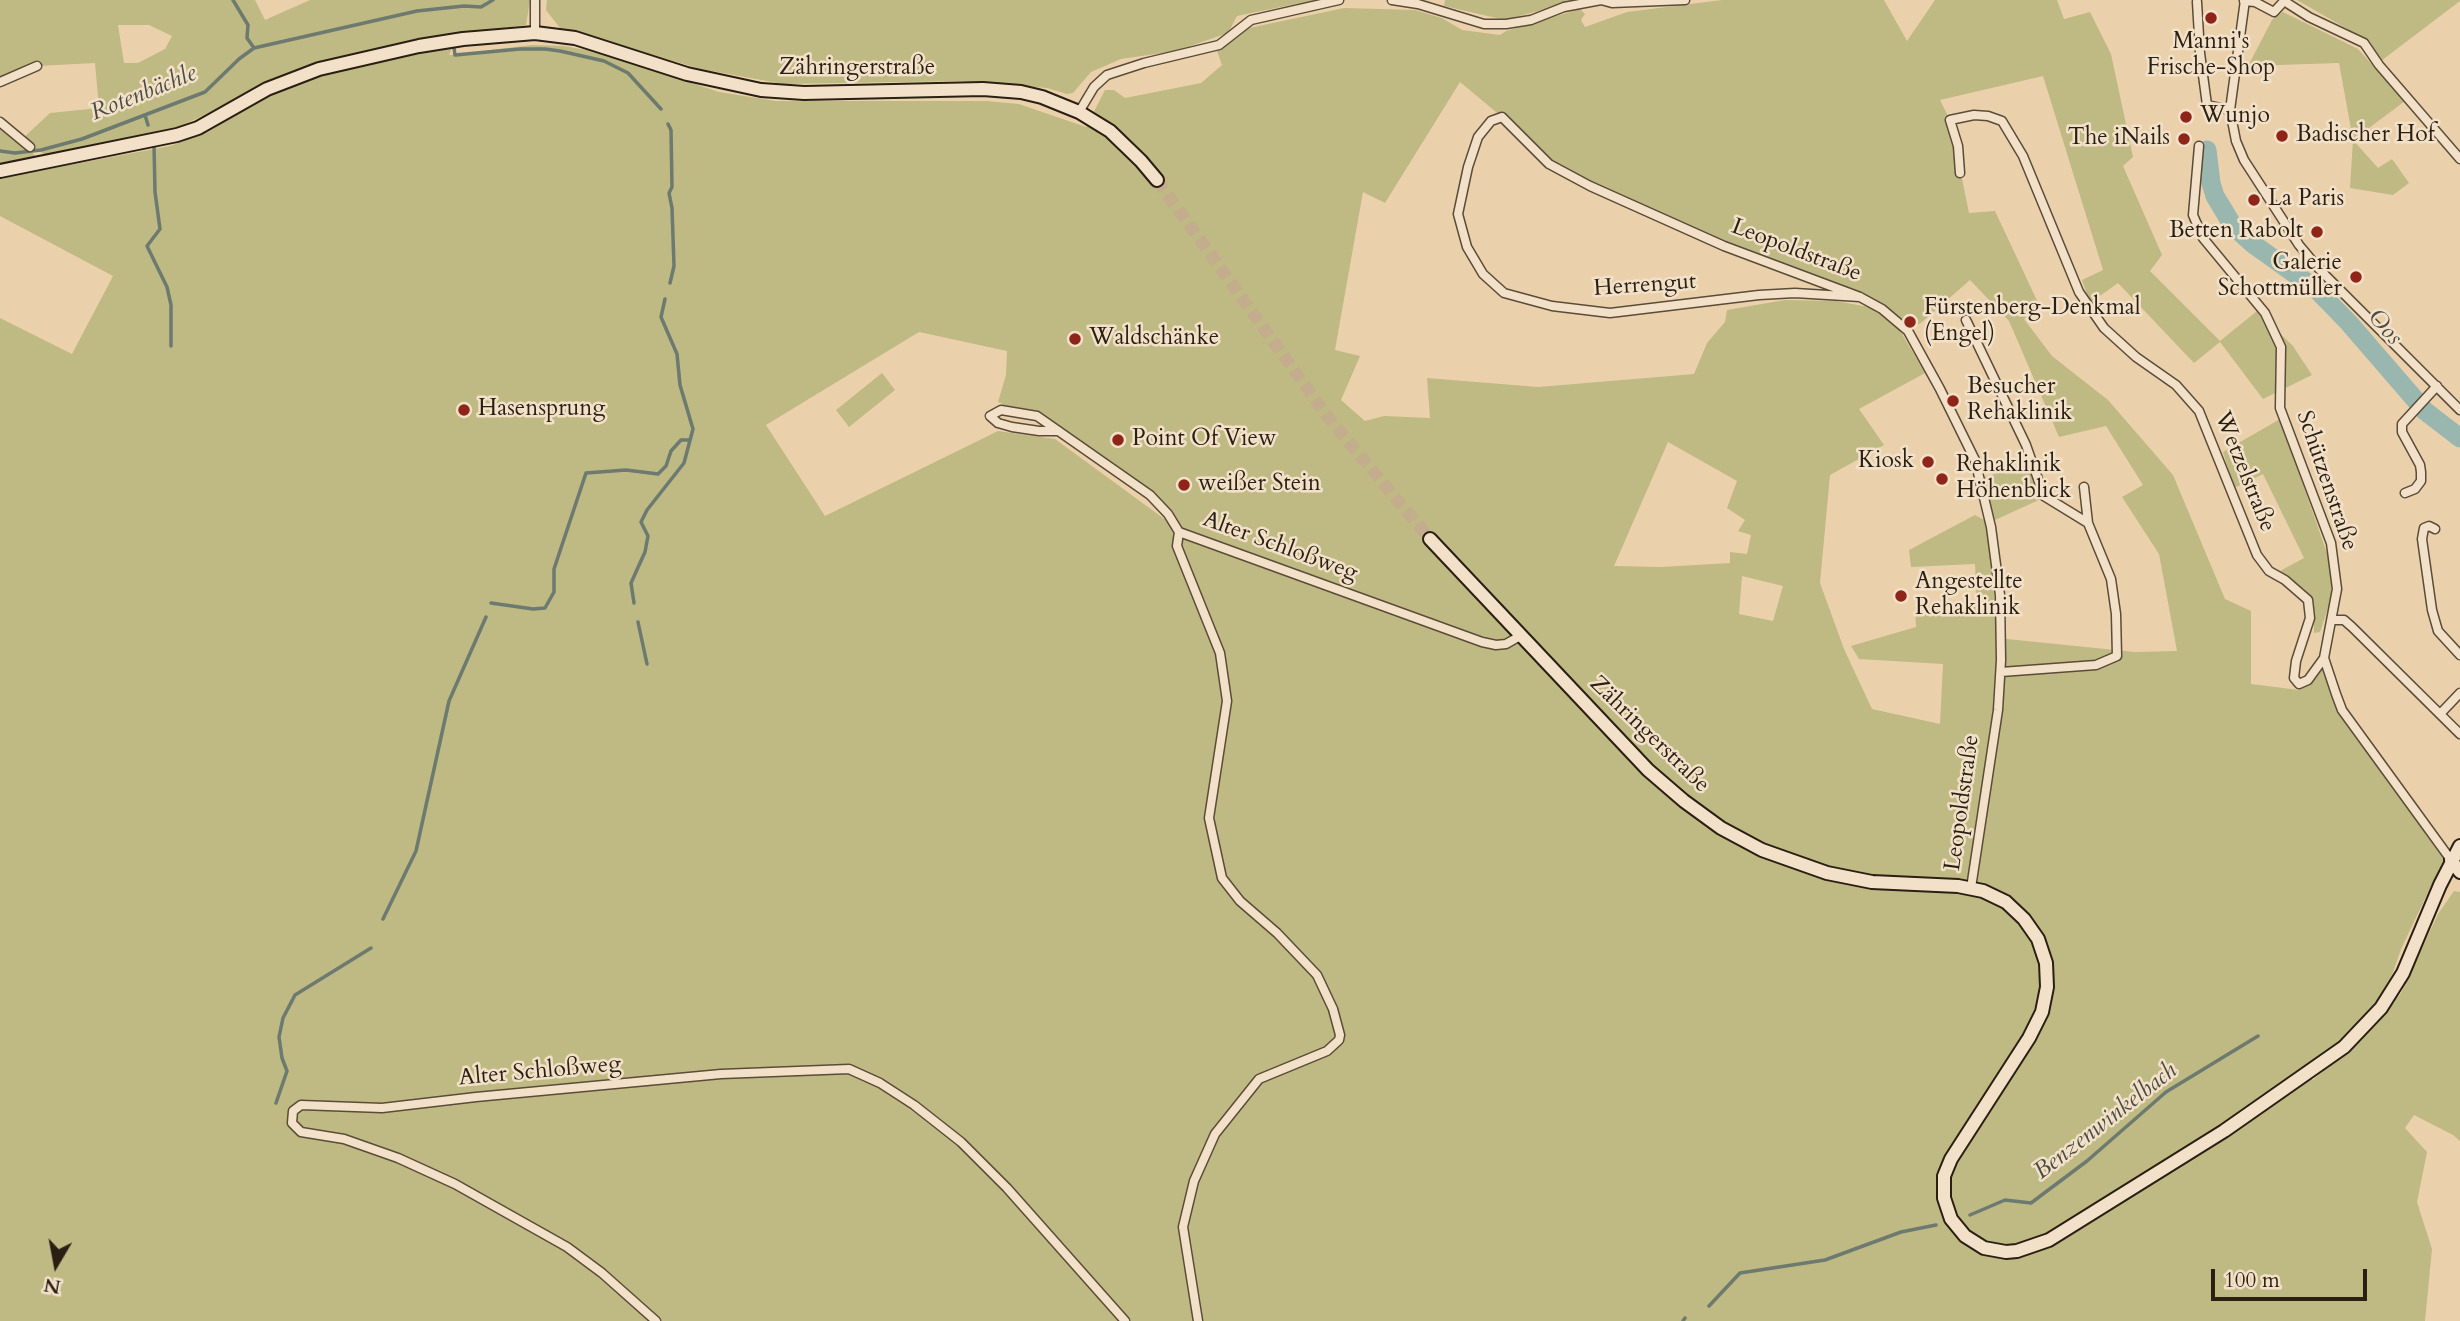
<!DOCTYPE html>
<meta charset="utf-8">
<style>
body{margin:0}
#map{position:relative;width:2460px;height:1321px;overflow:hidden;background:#ebd1ab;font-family:Cardo,serif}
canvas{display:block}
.north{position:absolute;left:21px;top:1230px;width:70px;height:70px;-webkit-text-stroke:5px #f2e1c8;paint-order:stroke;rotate:190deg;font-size:19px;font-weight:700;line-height:28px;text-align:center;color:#291f12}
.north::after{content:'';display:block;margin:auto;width:24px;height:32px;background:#291f12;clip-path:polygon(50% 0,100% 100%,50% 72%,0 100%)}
.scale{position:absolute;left:2211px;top:1269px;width:156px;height:32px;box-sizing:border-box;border:4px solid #291f12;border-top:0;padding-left:9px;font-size:21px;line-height:24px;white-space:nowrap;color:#291f12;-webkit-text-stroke:5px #f2e1c8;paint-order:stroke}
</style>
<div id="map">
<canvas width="2460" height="1321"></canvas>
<div class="north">N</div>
<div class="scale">100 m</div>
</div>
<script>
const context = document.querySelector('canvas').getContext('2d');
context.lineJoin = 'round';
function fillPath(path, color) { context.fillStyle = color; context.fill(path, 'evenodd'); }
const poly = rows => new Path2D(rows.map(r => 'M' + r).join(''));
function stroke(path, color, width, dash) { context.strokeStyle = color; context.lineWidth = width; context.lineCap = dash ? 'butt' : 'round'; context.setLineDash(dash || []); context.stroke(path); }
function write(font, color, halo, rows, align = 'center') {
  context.font = font + ' Cardo,serif'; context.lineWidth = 5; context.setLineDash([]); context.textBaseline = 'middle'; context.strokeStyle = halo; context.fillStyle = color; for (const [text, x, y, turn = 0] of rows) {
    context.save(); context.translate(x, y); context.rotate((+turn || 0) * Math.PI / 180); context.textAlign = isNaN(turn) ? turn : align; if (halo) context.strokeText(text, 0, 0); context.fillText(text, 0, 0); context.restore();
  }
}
fillPath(poly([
 [0,0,255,0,265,20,310,0,530,0,526,25,458,34,449,55,532,45,564,46,598,52,719,92,776,101,986,101,1019,104,1086,127,1105,90,1114,90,1125,98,1201,83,1222,65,1217,51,1249,28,1344,8,1415,10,1442,18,1462,30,1500,35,1506,31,1580,9,1585,14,1581,20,1585,27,1627,12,1722,0,1884,0,1907,41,1935,0,2057,0,2064,19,2090,12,2111,54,2133,157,2123,166,2162,255,2150,271,2220,341,2257,311,2293,346,2312,375,2263,399,2220,342,2194,363,2118,283,2090,303,2082,280,2103,270,2043,76,1940,100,1950,120,1969,213,1995,211,2040,307,2024,319,2052,356,2108,400,2173,475,2225,599,2251,611,2251,684,2299,690,2323,669,2340,711,2445,857,2401,949,2392,975,2374,1007,2345,1038,2302,1071,2313,1080,2370,1030,2401,993,2438,914,2454,891,2460,892,2460,1141,2453,1135,2414,1115,2405,1128,2427,1152,2417,1202,2432,1249,2425,1321,0,1321,0,318,72,354,113,276,0,216,0,178,170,146,208,132,261,100,262,87,173,130,48,156,23,142,36,157,0,163,0,122,21,140,50,113,99,108,95,63,37,66,36,62,0,78],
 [118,25,149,25,172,36,165,49,138,63,124,63],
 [1460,82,1502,117,1549,164,1724,246,1879,309,1836,301,1785,300,1727,310,1725,322,1707,343,1694,374,1538,387,1427,378,1430,418,1384,416,1365,421,1341,400,1360,356,1335,350,1363,192,1385,203],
 [1970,280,2009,321,2059,437,2106,426,2143,485,2122,497,2159,554,2177,651,2135,652,1997,638,1992,563,1986,521,1975,515,1909,550,1911,567,1975,564,1977,607,1915,607,1916,627,1851,646,1859,659,1943,664,1940,724,1872,709,1844,649,1820,583,1830,475,1884,445,1859,409,1925,373,1902,334,1885,313,1908,331,1922,322],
 [919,332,1007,351,1006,375,998,402,1003,404,1001,410,1037,416,1150,495,1174,526,1055,439,998,431,825,516,766,425],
 [1668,442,1737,481,1727,508,1745,520,1738,531,1751,535,1747,554,1730,552,1730,563,1661,567,1614,566],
 [1742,576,1783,586,1773,621,1739,614],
 [547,0,1315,0,1237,16,1228,33,1176,51,1121,59,1091,72,1073,93,1067,94,1047,88,959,81,783,84,701,69,560,28,546,10],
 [1445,0,1578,0,1505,20,1444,6],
 [2297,0,2460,0,2460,1,2381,61,2370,42],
 [2283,12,2358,49,2405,101,2353,140,2378,168,2392,159,2409,183,2393,195,2350,188,2353,140,2339,63,2248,66,2272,20],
 [882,373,895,390,849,427,836,410],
 [2280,419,2329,559,2332,596,2320,632,2314,633,2314,604,2280,571,2304,558,2263,474,2234,488,2223,452],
 [2027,463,2041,499,1995,520,1982,478]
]), '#bfb983');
stroke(poly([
 [233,0,248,25,247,38,254,48],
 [454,48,455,55,520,49,545,49,560,51,604,61,628,73,661,109],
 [145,115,148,125],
 [668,124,671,130,672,187,669,193,672,208,674,266,670,283],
 [154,145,155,192,160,229,147,246,167,287,171,305,171,346],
 [0,151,15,153,41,150,82,139,205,92,239,59,254,48,417,11,464,6,481,7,493,0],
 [491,603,533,609,545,608,554,592,554,569,586,473,626,470,658,474,666,466,671,451,681,440,690,440],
 [634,603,631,583,645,552,648,536,641,522,647,510,684,463,693,429,680,385,677,354,661,317,665,299],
 [638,622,647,664],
 [383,919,416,851,449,701,486,617],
 [276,1103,287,1071,282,1058,279,1037,283,1018,295,995,371,948],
 [1970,1215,2005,1200,2031,1203,2087,1161,2166,1092,2258,1036],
 [1709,1306,1740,1273,1825,1260,1901,1232,1936,1225],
 [1683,1321,1685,1318]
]), '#6c7a70', 3.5);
stroke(poly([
 [2207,150,2211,183,2215,196,2233,226,2253,244,2316,289,2349,323,2425,411,2460,438]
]), '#99b6af', 19);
stroke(poly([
 [1157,180,1327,416,1430,539]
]), '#c4ad8c', 12, [12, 6]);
const minor = poly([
 [1392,0,1418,4,1484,24,1506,24,1531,20,1564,7,1601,0,1612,3,1685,0],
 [2245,0,2230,110,2236,141,2244,160,2299,245,2320,270,2460,410],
 [2244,1,2255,2,2274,12,2285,0],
 [2284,1,2309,17,2364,43,2379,65,2460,159],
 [2197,2,2200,53,2207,105,2230,110],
 [535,33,535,0],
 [0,82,37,66],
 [1079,112,1094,87,1107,75,1144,63,1219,45,1251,20,1339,0],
 [0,122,30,147],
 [2199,146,2193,215,2203,238,2265,313,2281,347,2280,408,2331,543,2337,589,2324,658,2336,694,2342,710,2451,860],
 [1960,173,1958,146,1950,120,1974,115,1988,116,2002,121,2023,156,2079,292,2104,328,2136,357,2176,385,2199,411,2257,555,2269,571,2285,580,2308,600,2310,618,2296,661,2294,678,2299,684,2308,680,2324,658],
 [1860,297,1795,293,1759,295,1610,313,1552,306,1504,293,1483,274,1467,247,1458,214,1468,167,1478,137,1491,121,1502,117,1549,164,1590,186,1724,246,1860,297,1882,309,1908,331,1940,389,1975,460,1991,527,2000,595,2001,660,1998,710,1971,888],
 [1966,320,2026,445,2044,496,2088,523],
 [1057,431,1039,431,1012,427,998,423,990,416,1001,410,1037,416,1150,495,1168,514,1179,532],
 [2405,493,2415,489,2421,481,2421,472,2420,465,2402,432,2402,424,2437,386],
 [2435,529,2429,526,2424,528,2422,539,2432,610,2438,631,2460,655],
 [1179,532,1177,546,1220,653,1227,701,1209,818,1222,878,1240,901,1277,933,1317,975,1333,1009,1340,1035,1339,1040,1327,1051,1259,1079,1215,1134,1194,1181,1183,1227,1198,1321],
 [1179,532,1482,642,1496,645,1506,644,1520,636],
 [2332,620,2344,620,2352,627,2460,734],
 [2001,672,2096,665,2117,656,2116,614,2111,579,2088,523,2084,487],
 [2440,714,2460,693],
 [656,1321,602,1273,567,1247,455,1184,398,1158,344,1139,301,1132,292,1123,293,1111,301,1105,382,1108,476,1097,721,1074,849,1069,880,1083,914,1105,961,1142,1007,1188,1125,1321]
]);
const secondary = poly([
 [0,171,177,135,198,128,267,89,319,69,419,46,463,39,535,33,575,38,687,74,761,90,804,93,983,89,1021,92,1042,97,1079,112,1110,131,1141,161,1157,180],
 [1430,539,1648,770,1684,801,1721,828,1762,850,1827,873,1872,882,1958,886,1983,891,2006,902,2024,919,2038,939,2046,963,2047,987,2042,1012,2029,1038,1951,1159,1944,1176,1944,1198,1951,1219,1965,1236,1984,1248,2006,1252,2017,1251,2049,1240,2224,1131,2344,1047,2381,1008,2403,973,2440,885,2460,846],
 [2451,860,2460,872]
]);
stroke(minor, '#5a4c38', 11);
stroke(secondary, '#291f12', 16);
stroke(minor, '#f2e1c8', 8);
stroke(secondary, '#f2e1c8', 12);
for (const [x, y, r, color] of [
 [2211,18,7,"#8f2418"],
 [2186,117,7,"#8f2418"],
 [2282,136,7,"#8f2418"],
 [2184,139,7,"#8f2418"],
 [2254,200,7,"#8f2418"],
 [2317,232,7,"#8f2418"],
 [2356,277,7,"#8f2418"],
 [1910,322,7,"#8f2418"],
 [1075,339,7,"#8f2418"],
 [1953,401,7,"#8f2418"],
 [464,410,7,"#8f2418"],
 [1118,440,7,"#8f2418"],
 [1928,462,7,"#8f2418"],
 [1942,479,7,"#8f2418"],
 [1184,485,7,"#8f2418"],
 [1901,596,7,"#8f2418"]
]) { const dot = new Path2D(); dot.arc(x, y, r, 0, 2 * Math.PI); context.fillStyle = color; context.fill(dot); stroke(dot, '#f2e1c8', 2.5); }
write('23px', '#291f12', '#f2e1c8', [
 ["Manni's",2211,43,"center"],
 ["Frische-Shop",2211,69,"center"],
 ["Wunjo",2200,117],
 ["Badischer Hof",2296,136],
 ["The iNails",2170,139,"right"],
 ["La Paris",2268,200],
 ["Betten Rabolt",2303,232,"right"],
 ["Galerie",2342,264,"right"],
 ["Schottmüller",2342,290,"right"],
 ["Fürstenberg-Denkmal",1924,309],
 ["(Engel)",1924,335],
 ["Waldschänke",1089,339],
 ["Besucher",1967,388],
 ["Rehaklinik",1967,414],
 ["Hasensprung",478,410],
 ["Point Of View",1132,440],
 ["Kiosk",1914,462,"right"],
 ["Rehaklinik",1956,466],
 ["Höhenblick",1956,492],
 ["weißer Stein",1198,485],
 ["Angestellte",1915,583],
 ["Rehaklinik",1915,609]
], 'left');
write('23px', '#291f12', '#f2e1c8', [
 ["Zähringerstraße",857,69],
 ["Leopoldstraße",1796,251,21],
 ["Herrengut",1645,286,-4],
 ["Wetzelstraße",2244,472,68],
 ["Schützenstraße",2326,481,71],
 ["Alter Schloßweg",1280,547,20],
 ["Zähringerstraße",1649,735,44],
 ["Leopoldstraße",1963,803,-82],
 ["Alter Schloßweg",540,1072,-5]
]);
write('italic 24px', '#4b4c41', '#f2e1c8', [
 ["Rotenbächle",144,94,-22],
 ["Oos",2384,328,48],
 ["Benzenwinkelbach",2106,1122,-38]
]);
</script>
